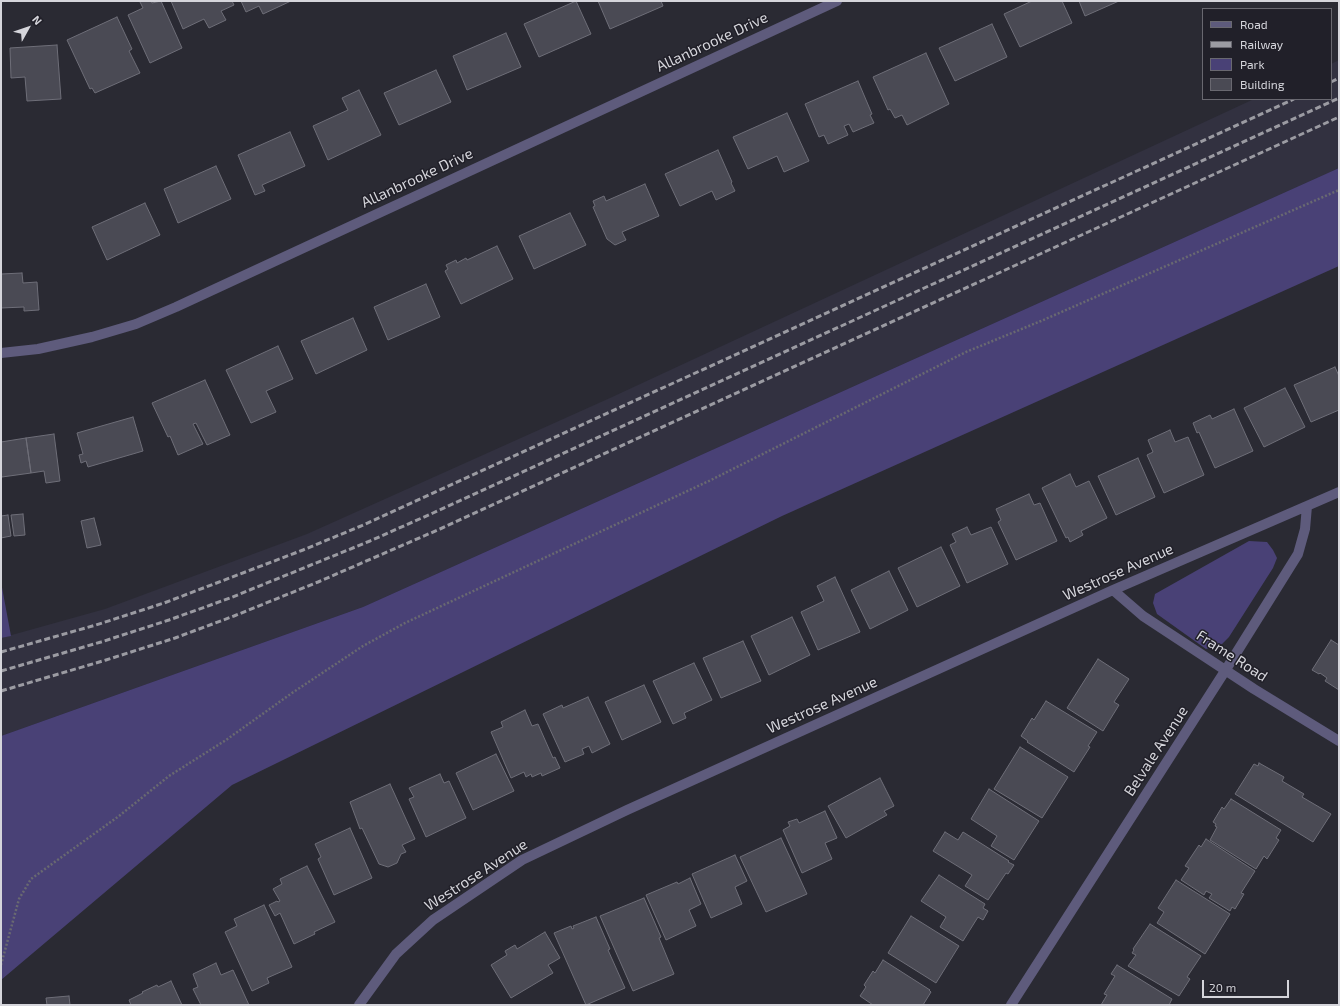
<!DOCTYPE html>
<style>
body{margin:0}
#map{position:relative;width:1340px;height:1006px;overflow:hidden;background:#2a2a33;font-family:"Exo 2",sans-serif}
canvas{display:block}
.frame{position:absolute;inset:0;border:2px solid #d5d5db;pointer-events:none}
.legend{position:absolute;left:1202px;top:8px;width:130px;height:92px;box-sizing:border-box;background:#212029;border:1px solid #696870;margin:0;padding:5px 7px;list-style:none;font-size:12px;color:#d5d5db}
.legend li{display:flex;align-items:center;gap:8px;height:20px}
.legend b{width:20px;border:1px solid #696870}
.north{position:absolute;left:8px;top:8px;width:40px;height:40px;-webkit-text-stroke:3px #212029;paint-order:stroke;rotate:50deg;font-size:11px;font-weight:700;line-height:16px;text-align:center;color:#d5d5db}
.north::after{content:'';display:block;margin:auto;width:14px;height:18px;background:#d5d5db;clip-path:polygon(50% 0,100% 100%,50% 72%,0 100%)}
.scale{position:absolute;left:1202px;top:980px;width:87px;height:18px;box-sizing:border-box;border:2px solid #d5d5db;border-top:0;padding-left:5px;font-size:12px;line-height:14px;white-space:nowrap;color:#d5d5db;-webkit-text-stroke:3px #212029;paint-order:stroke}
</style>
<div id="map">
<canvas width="1340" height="1006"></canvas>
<div class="frame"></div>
<ul class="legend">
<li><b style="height:5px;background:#5e5b7c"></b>Road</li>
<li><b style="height:5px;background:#9b9ba2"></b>Railway</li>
<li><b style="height:11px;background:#494176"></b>Park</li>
<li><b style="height:11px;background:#4a4a54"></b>Building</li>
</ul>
<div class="north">N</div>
<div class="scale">20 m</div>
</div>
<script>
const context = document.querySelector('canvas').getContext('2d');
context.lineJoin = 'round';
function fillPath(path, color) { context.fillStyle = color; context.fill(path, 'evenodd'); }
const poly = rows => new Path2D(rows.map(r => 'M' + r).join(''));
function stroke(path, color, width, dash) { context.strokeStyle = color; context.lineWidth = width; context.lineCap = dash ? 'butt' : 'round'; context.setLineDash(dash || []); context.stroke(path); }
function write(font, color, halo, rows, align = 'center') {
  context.font = font + ' "Exo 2",sans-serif'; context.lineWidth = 3; context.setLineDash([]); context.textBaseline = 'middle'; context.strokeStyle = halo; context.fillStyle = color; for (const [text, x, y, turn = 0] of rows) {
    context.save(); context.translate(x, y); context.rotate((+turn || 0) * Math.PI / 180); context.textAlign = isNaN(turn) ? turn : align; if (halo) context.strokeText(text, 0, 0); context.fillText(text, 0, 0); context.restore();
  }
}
fillPath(poly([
 [1339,60,1339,168,363,607,1,736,1,638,105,609,307,534,610,398,1254,99,1331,99,1331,64]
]), '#323140');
fillPath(poly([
 [1339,168,1339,266,782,516,232,785,1,980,1,736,363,607],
 [1249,541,1267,542,1273,550,1277,558,1273,568,1229,637,1222,644,1206,649,1157,614,1153,603,1155,594],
 [1,582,11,636,1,638]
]), '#494176');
const building = poly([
 [141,1,151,1,152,3,161,1,182,48,150,63,128,15,143,8,140,2,141,1],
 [171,1,232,1,234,5,221,11,226,20,209,28,204,19,183,29,171,1],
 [241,1,291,1,263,14,259,6,246,12,241,1],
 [576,1,591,34,539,57,524,24,576,1],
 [598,1,661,1,663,6,610,29,598,1],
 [1032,1,1062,1,1072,23,1020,47,1004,14,1032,1],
 [1079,1,1119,1,1085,16,1079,1],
 [117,17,132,49,129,51,140,73,95,93,92,88,90,89,67,40,117,17],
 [992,24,1007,57,955,81,939,48,992,24],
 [506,33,521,67,467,90,453,56,506,33],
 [57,45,61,99,27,101,25,77,11,78,10,48,57,45],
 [926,53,949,104,907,125,902,115,895,118,890,109,888,110,873,77,926,53],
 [436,70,451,102,399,125,384,93,436,70],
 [858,81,872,114,870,115,874,123,853,132,849,124,844,126,848,135,828,144,824,135,819,137,805,104,858,81],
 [359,90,381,135,328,160,313,126,348,110,342,98,359,90],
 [787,113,809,161,784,172,777,156,748,169,733,137,787,113],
 [290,132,305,166,262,185,265,191,255,195,238,155,290,132],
 [718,150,732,182,731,183,735,191,716,200,712,191,680,206,665,174,718,150],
 [216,166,231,199,178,223,164,189,216,166],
 [645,184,659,216,622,232,626,240,615,245,607,239,593,207,595,206,593,201,604,196,606,201,645,184],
 [145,203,160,235,107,260,92,227,145,203],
 [570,213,586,245,534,269,519,236,570,213],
 [497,246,513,279,461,304,445,271,448,269,446,265,456,260,457,263,466,258,467,260,497,246],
 [22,273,23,283,37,282,39,310,24,311,24,307,1,308,1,274,22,273],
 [426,284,440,317,388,340,374,307,426,284],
 [353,318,367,350,316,374,301,341,353,318],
 [278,346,293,379,266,391,276,412,251,423,226,370,278,346],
 [1335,367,1339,376,1339,410,1311,422,1294,385,1335,367],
 [205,380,230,435,207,445,196,423,193,424,203,444,178,455,170,436,168,437,152,403,205,380],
 [1285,388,1305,427,1264,447,1244,408,1285,388],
 [1234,409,1253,451,1215,468,1199,432,1197,433,1193,423,1210,415,1212,419,1234,409],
 [133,417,143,451,88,467,86,461,81,463,79,455,83,454,77,433,133,417],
 [1170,430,1175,442,1188,437,1204,475,1164,493,1147,455,1153,452,1148,440,1170,430],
 [54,434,60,481,46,483,44,471,31,473,26,438,54,434],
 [26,438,31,473,2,477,1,474,1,442,26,438],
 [1138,458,1155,497,1116,515,1098,476,1138,458],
 [1070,474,1076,487,1089,481,1107,518,1081,531,1083,535,1070,542,1068,537,1066,538,1042,488,1070,474],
 [1029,494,1034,505,1040,503,1057,541,1016,560,998,522,1001,520,996,509,1029,494],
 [23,514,25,535,14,536,11,515,23,514],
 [8,515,11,536,1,538,1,516,8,515],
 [94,518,101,545,87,548,81,521,94,518],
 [967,527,971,535,991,527,1008,564,967,583,950,545,956,542,952,534,967,527],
 [941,547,960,586,917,607,898,568,941,547],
 [889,571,908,610,870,629,851,590,889,571],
 [835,577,860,632,818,650,801,612,824,601,817,586,835,577],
 [792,617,810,655,769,675,751,636,792,617],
 [1331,640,1339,645,1339,690,1325,681,1327,678,1320,673,1319,674,1312,670,1331,640],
 [743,641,761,681,721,698,703,658,743,641],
 [1098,659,1129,679,1114,702,1119,705,1103,731,1067,708,1098,659],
 [694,663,712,700,684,713,686,718,673,724,653,681,694,663],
 [644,685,661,722,622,740,605,702,644,685],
 [588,697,610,744,592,753,589,746,582,749,584,754,565,762,543,714,562,705,563,708,588,697],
 [1046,701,1097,732,1088,746,1090,747,1074,772,1027,742,1028,741,1021,736,1032,718,1034,720,1046,701],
 [525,710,532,726,538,724,553,758,555,757,560,768,542,776,541,773,532,777,531,774,526,777,524,772,511,778,491,732,503,727,501,722,525,710],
 [1020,747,1068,777,1042,818,994,789,1020,747],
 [496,754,514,791,473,810,456,773,496,754],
 [1259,763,1284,777,1282,781,1304,794,1302,797,1331,814,1313,842,1235,794,1254,764,1258,766,1259,763],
 [440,774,444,783,449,781,466,818,426,837,409,799,414,797,409,788,440,774],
 [880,778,894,806,884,811,887,815,846,838,828,806,880,778],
 [390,784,415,839,402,845,406,852,401,854,397,863,388,867,379,864,362,828,360,829,350,802,390,784],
 [989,789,1039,821,1014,860,991,846,997,836,971,819,989,789],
 [1231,799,1281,830,1276,838,1279,840,1267,859,1264,856,1256,869,1210,840,1217,827,1215,826,1216,824,1213,822,1222,807,1224,809,1231,799],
 [825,811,837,838,825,843,832,859,802,873,783,830,790,826,788,822,797,819,799,823,825,811],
 [350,828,372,878,334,895,318,859,321,857,315,844,350,828],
 [945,832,958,840,963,832,1009,861,1008,862,1014,865,1008,874,1006,873,988,900,965,886,972,875,933,851,945,832],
 [781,838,807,894,766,912,740,857,781,838],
 [1206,839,1255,871,1241,893,1244,894,1235,909,1232,907,1230,911,1209,898,1212,894,1206,891,1204,895,1181,880,1189,868,1185,866,1199,845,1201,847,1206,839],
 [735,855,747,881,735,887,742,904,711,918,692,874,735,855],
 [307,866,335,922,314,932,315,934,294,944,280,913,275,916,269,905,277,901,278,902,280,901,273,889,282,884,280,879,307,866],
 [939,875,985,904,983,908,988,911,983,920,978,917,963,941,940,927,946,917,921,901,939,875],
 [690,878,701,904,689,910,696,926,666,940,646,895,677,882,678,884,690,878],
 [1176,880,1230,914,1205,954,1157,923,1164,912,1158,908,1176,880],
 [644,898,661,937,659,938,674,974,633,991,600,916,644,898],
 [264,905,292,967,267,978,269,983,252,991,225,932,237,926,234,919,264,905],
 [911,916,959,946,936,983,888,953,911,916],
 [596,917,610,949,608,950,625,988,586,1005,554,933,571,926,572,929,574,928,573,926,596,917],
 [1150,924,1201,956,1187,977,1190,979,1179,996,1128,966,1136,955,1132,953,1134,950,1133,949,1150,924],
 [545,932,560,958,548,965,553,973,511,998,491,965,507,955,505,951,515,945,517,949,545,932],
 [883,960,930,990,929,990,931,992,923,1005,873,1005,860,996,866,987,864,985,873,971,875,973,883,960],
 [216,963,221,975,233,970,249,1005,201,1005,193,989,198,987,193,974,216,963],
 [1117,965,1172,999,1169,1005,1101,1005,1107,995,1104,994,1115,976,1111,974,1117,965],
 [171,981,182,1005,131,1005,129,1000,143,993,142,992,157,985,158,987,171,981],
 [69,996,70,1005,47,1005,46,998,69,996]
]);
fillPath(building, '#4a4a54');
stroke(building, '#6e6e78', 1);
stroke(poly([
 [1,965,19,899,31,879,119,816,169,776,226,740,292,693,363,646,405,623,711,480,966,352,1041,321,1339,190]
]), '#696971', 2.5, [2, 2]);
stroke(poly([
 [1,353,38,349,92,337,136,324,176,307,837,1],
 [1113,590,1143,616,1254,689,1339,741],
 [359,1005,396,954,433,920,522,860,627,810,1113,590,1339,492],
 [1011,1005,1225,671,1298,554,1305,529,1307,506]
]), '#5e5b7c', 10);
stroke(poly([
 [1331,82,1339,78],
 [1,652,96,625,164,603,303,550,361,526,1294,99],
 [1,671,101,642,169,620,230,598,370,541,433,513,1339,98],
 [1,691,106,660,175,638,234,616,318,582,440,529,1339,117]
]), '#9b9ba2', 3, [6, 3]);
write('15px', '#d5d5db', '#212029', [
 ["Allanbrooke Drive",712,42,-25],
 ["Allanbrooke Drive",417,178,-25],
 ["Westrose Avenue",1118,572,-24],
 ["Frame Road",1232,656,33],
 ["Westrose Avenue",822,705,-24],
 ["Belvale Avenue",1156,751,-57],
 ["Westrose Avenue",476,875,-33]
]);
</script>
